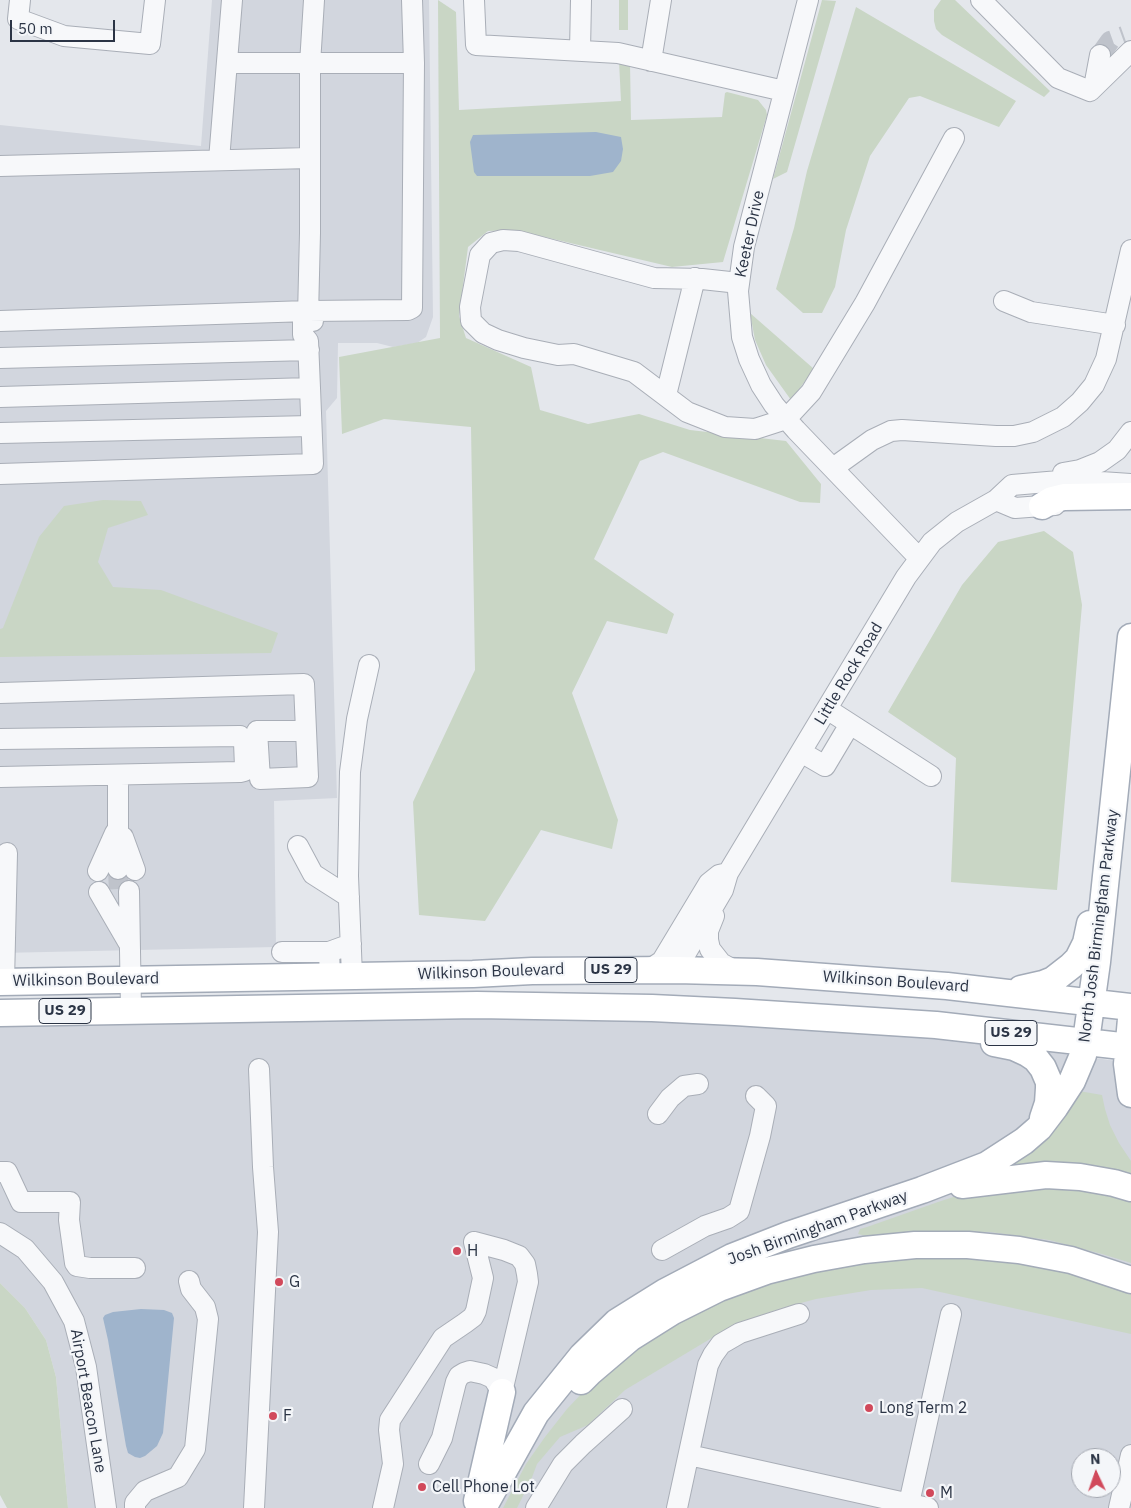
<!DOCTYPE html>
<style>
body{margin:0}
#map{position:relative;width:1131px;height:1508px;overflow:hidden;background:#e4e7ec;font-family:"IBM Plex Sans",sans-serif}
canvas{display:block}
.north{position:absolute;left:1071px;top:1448px;width:50px;height:50px;box-sizing:border-box;background:#f4f6f9;border:1px solid #a4a8b1;border-radius:50%;rotate:357deg;font-size:14px;font-weight:700;line-height:20px;text-align:center;color:#2b3445}
.north::after{content:'';display:block;margin:auto;width:18px;height:22px;background:#d1495b;clip-path:polygon(50% 0,100% 100%,50% 72%,0 100%)}
.scale{position:absolute;left:10px;top:20px;width:105px;height:22px;box-sizing:border-box;border:2px solid #2b3445;border-top:0;padding-left:6px;font-size:15px;line-height:18px;white-space:nowrap;color:#2b3445;-webkit-text-stroke:4px #f4f6f9;paint-order:stroke}
</style>
<div id="map">
<canvas width="1131" height="1508"></canvas>
<div class="north">N</div>
<div class="scale">50 m</div>
</div>
<script>
const context = document.querySelector('canvas').getContext('2d');
context.lineJoin = 'round';
function fillPath(path, color) { context.fillStyle = color; context.fill(path, 'evenodd'); }
const poly = rows => new Path2D(rows.map(r => 'M' + r).join(''));
function stroke(path, color, width, dash) { context.strokeStyle = color; context.lineWidth = width; context.lineCap = dash ? 'butt' : 'round'; context.setLineDash(dash || []); context.stroke(path); }
function write(font, color, halo, rows, align = 'center') {
  context.font = font + ' "IBM Plex Sans",sans-serif'; context.lineWidth = 4.5; context.setLineDash([]); context.textBaseline = 'middle'; context.strokeStyle = halo; context.fillStyle = color; for (const [text, x, y, turn = 0] of rows) {
    context.save(); context.translate(x, y); context.rotate((+turn || 0) * Math.PI / 180); context.textAlign = isNaN(turn) ? turn : align; if (halo) context.strokeText(text, 0, 0); context.fillText(text, 0, 0); context.restore();
  }
}
fillPath(poly([
 [212,0,429,0,433,317,426,337,417,343,393,347,377,343,338,343,337,398,326,411,337,798,274,801,276,947,0,953,0,125,201,146],
 [609,1012,862,1026,1131,1063,1131,1508,68,1508,56,1377,46,1340,25,1308,0,1283,0,1025],
 [1081,1458,1111,1458,1111,1488,1081,1488]
]), '#d2d6de');
fillPath(poly([
 [438,0,456,12,459,110,621,101,619,61,630,63,631,120,722,117,725,93,727,92,758,100,766,110,767,115,723,262,672,267,515,230,488,231,468,247,459,316,466,338,531,367,540,410,588,424,639,414,690,430,786,441,821,484,820,503,800,502,663,452,640,461,594,559,674,614,667,634,607,621,572,693,618,820,612,849,541,830,485,921,419,915,413,802,475,670,471,427,384,419,342,434,339,357,440,338],
 [619,0,628,0,628,30,619,30],
 [822,0,836,1,787,172,773,179],
 [941,0,955,0,1050,91,1044,97,942,35,936,29,934,21,934,10],
 [856,7,1016,101,999,127,920,96,909,98,870,156,846,230,835,287,822,313,803,313,776,289,794,228,807,171],
 [750,313,814,369,791,400,766,365,755,340],
 [103,500,141,501,148,515,108,528,98,562,113,587,161,590,278,633,271,653,0,657,0,629,3,628,39,537,64,506],
 [1044,531,1073,552,1082,605,1057,890,951,882,956,758,888,712,962,585,998,542],
 [1079,1091,1102,1095,1105,1109,1110,1125,1119,1143,1131,1161,1131,1180,1013,1168,1012,1162],
 [1014,1183,1131,1194,1131,1263,1102,1254,1049,1240,990,1232,924,1231,866,1236,858,1234,860,1229,867,1227,938,1202,972,1191],
 [891,1257,1012,1258,1131,1289,1131,1334,922,1288,871,1290,816,1299,782,1308,736,1324,725,1330,625,1390,588,1425,560,1437,537,1464,531,1480,517,1508,503,1508,526,1464,545,1437,567,1409,588,1387,633,1346,738,1291,809,1270],
 [0,1283,25,1308,46,1340,56,1377,68,1508,7,1508,0,1495]
]), '#c9d6c5');
fillPath(poly([
 [596,132,621,137,623,149,621,161,613,172,590,176,477,176,474,172,470,142,473,135],
 [141,1309,164,1310,172,1313,174,1318,163,1433,157,1446,145,1456,140,1458,135,1457,128,1453,126,1446,108,1340,103,1318,105,1315,113,1312]
]), '#9fb4cc');
stroke(poly([
 [1100,55,1110,41,1124,36],
 [118,869,119,892]
]), '#bfc3cb', 20, [20, 10]);
const minor = poly([
 [20,0,18,19,64,36,150,44,155,0],
 [474,0,476,45,618,53,784,91],
 [808,0,744,247,738,291,742,337,749,359,761,385,774,405,796,430,919,558],
 [981,0,1058,78,1090,91,1131,51],
 [580,51,581,0],
 [651,61,661,0],
 [227,63,414,63],
 [1094,87,1100,55],
 [219,160,232,0],
 [0,166,309,158],
 [739,283,702,279,654,278,519,241,503,240,491,243,480,255,470,307,471,321,483,333,498,340,524,348,558,355,574,354,634,372,687,412,725,427,755,429,786,419,811,392,865,303,954,138],
 [1004,301,1031,312,1115,325],
 [0,321,308,311,408,310,412,308,414,63,412,0],
 [313,321,308,316,310,233,310,64,314,0],
 [0,358,309,350],
 [666,395,695,278],
 [0,397,310,388,308,341,303,335,303,321,308,316],
 [0,433,311,426],
 [833,468,872,440,891,431,902,430,996,436,1014,436,1033,432,1063,417,1080,402,1094,385,1106,359,1131,250],
 [1063,473,1080,470,1100,462,1117,450,1131,432],
 [0,474,313,464,310,388],
 [996,500,1015,508,1055,505],
 [0,693,304,684,308,777,260,779,257,731,306,731],
 [827,709,931,776],
 [0,739,240,736,244,742,245,767,244,771,240,772,0,777],
 [801,752,825,766,850,724],
 [123,837,135,870],
 [298,846,313,874,349,897],
 [118,869,118,775],
 [98,871,115,833],
 [129,891,131,1010],
 [99,892,128,942],
 [714,916,708,931,708,940,710,949,721,963,730,968,738,971],
 [282,952,329,952],
 [642,969,653,967,662,961,709,883,719,875,728,873],
 [676,970,723,890,728,873,906,577,932,542,957,522,996,500,1012,485,1071,480,1131,484],
 [330,976,329,952,351,944],
 [352,976,348,876,350,772,357,719,369,665],
 [4,982,7,853],
 [658,1114,670,1098,684,1086,698,1084],
 [0,1172,7,1172,21,1202,70,1202,69,1220,75,1263,77,1266,90,1268,135,1268],
 [0,1233,25,1249,53,1282,74,1321,86,1367,106,1508],
 [474,1242,504,1250,519,1256,525,1264,527,1274,528,1282,502,1392],
 [662,1250,705,1226,728,1218,739,1211,760,1136,766,1106,756,1096],
 [689,1455,928,1508],
 [429,1464,442,1438,456,1382,459,1376,464,1373,470,1371,484,1374,493,1378,502,1392],
 [135,1508,135,1503,145,1491,178,1477,195,1449,208,1319,205,1307,191,1289,189,1281],
 [254,1508,268,1232,263,1167,259,1069],
 [383,1508,393,1464,389,1430,390,1420,443,1338,465,1323,473,1317,476,1311,483,1278,474,1242],
 [536,1508,563,1464,583,1444,622,1409],
 [677,1508,708,1365,713,1355,721,1344,740,1333,799,1314],
 [908,1508,951,1314],
 [1119,1508,1131,1455]
]);
const major = poly([
 [1042,506,1052,500,1064,497,1131,496],
 [0,982,473,974,532,971,676,970,757,972,947,986,1131,1007],
 [1021,989,1043,984,1053,980,1071,966,1078,959,1086,943,1090,924],
 [0,1013,477,1005,652,1008,735,1012,936,1025,1131,1047],
 [1131,1019,1127,1064,1131,1094],
 [994,1043,1014,1047,1027,1053,1036,1059,1043,1068,1049,1082,1049,1088,1048,1103,1043,1118],
 [962,1185,1046,1175,1080,1177,1114,1183,1131,1188],
 [581,1381,590,1372,630,1338,673,1311,719,1288,766,1271,814,1259,864,1250,915,1245,968,1245,1019,1250,1071,1260,1131,1280],
 [477,1501,502,1392],
 [483,1508,536,1413,582,1356,617,1322,665,1292,732,1257,788,1235,922,1190,987,1165,1024,1141,1039,1128,1055,1107,1072,1081,1083,1055,1086,1041,1097,962,1131,637]
]);
stroke(minor, '#a9aeb7', 22);
stroke(major, '#a3abb8', 29);
stroke(minor, '#f7f8fa', 20);
stroke(major, '#fff', 26);
for (const [x, y, r, color] of [
 [457,1251,5,"#d1495b"],
 [279,1282,5,"#d1495b"],
 [869,1408,5,"#d1495b"],
 [273,1416,5,"#d1495b"],
 [422,1487,5,"#d1495b"],
 [930,1493,5,"#d1495b"]
]) { const dot = new Path2D(); dot.arc(x, y, r, 0, 2 * Math.PI); context.fillStyle = color; context.fill(dot); stroke(dot, '#f4f6f9', 2); }
for (const [x, y, w] of [
 [611,970,52],
 [65,1011,52],
 [1011,1033,52]
]) { const box = new Path2D(); box.roundRect(x - w / 2, y - 12.5, w, 25, 4); context.fillStyle = '#f4f6f9'; context.fill(box); stroke(box, '#2b3445', 1); }
write('bold 15px', '#2b3445', null, [
 ["US 29",611,970],
 ["US 29",65,1011],
 ["US 29",1011,1033]
]);
write('16px', '#2b3445', '#f4f6f9', [
 ["Keeter Drive",750,234,-78],
 ["Little Rock Road",849,674,-59],
 ["North Josh Birmingham Parkway",1099,926,-83],
 ["Wilkinson Boulevard",491,972,-2],
 ["Wilkinson Boulevard",86,980,-1],
 ["Wilkinson Boulevard",896,982,4],
 ["Josh Birmingham Parkway",818,1228,-20],
 ["Airport Beacon Lane",88,1401,80]
]);
write('16px', '#2b3445', '#f4f6f9', [
 ["H",467,1251],
 ["G",289,1282],
 ["Long Term 2",879,1408],
 ["F",283,1416],
 ["Cell Phone Lot",432,1487],
 ["M",940,1493]
], 'left');
</script>
